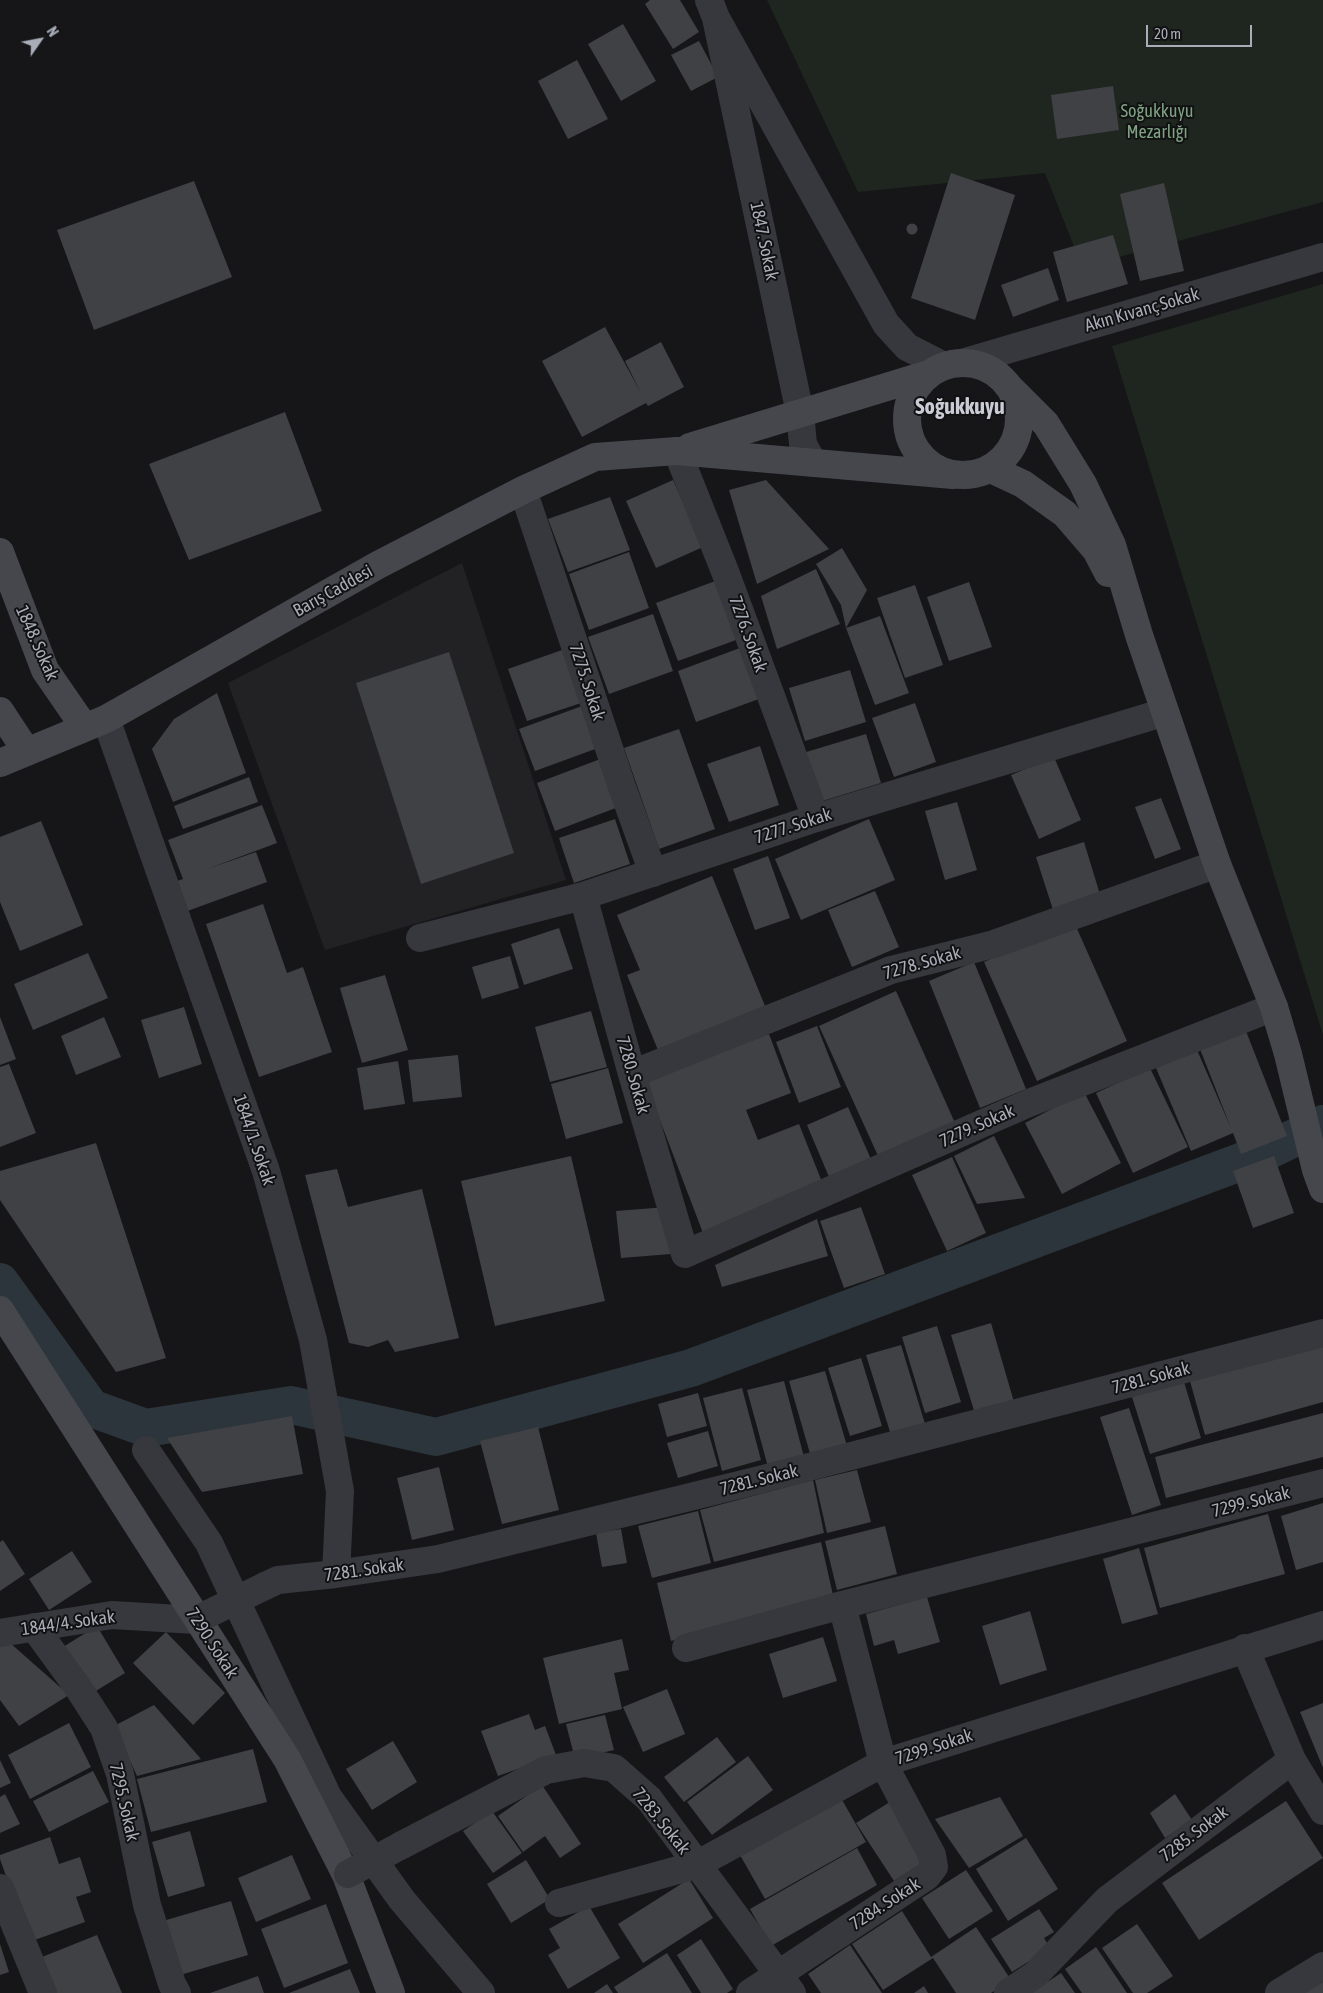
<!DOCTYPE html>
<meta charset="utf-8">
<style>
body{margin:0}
#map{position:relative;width:1323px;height:1993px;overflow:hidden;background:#161618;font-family:"Asap Condensed",sans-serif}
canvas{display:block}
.north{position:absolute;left:15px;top:15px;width:50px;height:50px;-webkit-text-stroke:4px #111113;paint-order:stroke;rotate:57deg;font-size:14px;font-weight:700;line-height:20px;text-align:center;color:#a8adb8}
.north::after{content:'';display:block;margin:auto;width:18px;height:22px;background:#a8adb8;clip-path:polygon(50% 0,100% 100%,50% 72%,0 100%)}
.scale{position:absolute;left:1146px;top:25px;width:106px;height:22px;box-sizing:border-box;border:2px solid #a8adb8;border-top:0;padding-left:6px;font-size:15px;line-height:18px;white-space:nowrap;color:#a8adb8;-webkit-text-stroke:4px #111113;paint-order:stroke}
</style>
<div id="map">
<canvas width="1323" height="1993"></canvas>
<div class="north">N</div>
<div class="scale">20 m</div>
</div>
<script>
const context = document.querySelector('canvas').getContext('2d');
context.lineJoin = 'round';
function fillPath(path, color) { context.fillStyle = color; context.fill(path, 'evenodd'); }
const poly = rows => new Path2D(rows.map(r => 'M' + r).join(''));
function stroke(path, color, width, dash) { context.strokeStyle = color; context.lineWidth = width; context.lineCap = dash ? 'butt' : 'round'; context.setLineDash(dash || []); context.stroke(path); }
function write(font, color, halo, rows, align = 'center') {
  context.font = font + ' "Asap Condensed",sans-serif'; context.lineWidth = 4; context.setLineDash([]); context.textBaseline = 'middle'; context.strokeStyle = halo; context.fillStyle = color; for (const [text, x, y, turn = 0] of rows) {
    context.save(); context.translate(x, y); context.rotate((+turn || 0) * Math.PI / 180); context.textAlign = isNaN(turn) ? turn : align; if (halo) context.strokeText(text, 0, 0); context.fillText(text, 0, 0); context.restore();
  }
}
fillPath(poly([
 [462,563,566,880,325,950,228,683]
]), '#222225');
fillPath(poly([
 [767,0,1323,0,1323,202,1082,267,1045,173,858,192],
 [1323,284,1323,1035,1112,346]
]), '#1e261f');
stroke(poly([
 [0,1282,91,1408,146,1428,291,1405,436,1437,691,1368,1259,1155,1323,1124]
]), '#2c353c', 38);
fillPath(poly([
 [650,0,680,0,699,32,673,49,645,4],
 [623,24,656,81,621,101,588,44],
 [699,41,718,77,691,91,671,55],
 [577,60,608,119,568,139,538,81],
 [1113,86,1119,130,1057,139,1051,95],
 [951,173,1015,195,975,320,911,298],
 [194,181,232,277,94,330,57,230],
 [1164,183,1184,271,1140,281,1120,194],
 '906.5 229a5.5 5.5 0 1 1 11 0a5.5 5.5 0 1 1-11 0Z',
 [1113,235,1128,284,1067,302,1053,252],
 [1048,268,1059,300,1013,317,1001,285],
 [605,327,641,393,625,361,661,342,684,387,648,406,646,403,582,437,542,361],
 [285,412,322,511,189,560,149,464],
 [673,480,703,547,656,568,626,501],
 [766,480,829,549,757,584,729,490],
 [610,497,630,550,568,572,548,519],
 [842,548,867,590,846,628,841,605,816,564],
 [629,552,649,608,589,630,569,574],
 [816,569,840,624,777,649,761,596],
 [718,580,739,639,678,661,656,603],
 [969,582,992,647,949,661,927,597],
 [915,585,943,665,905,678,877,598],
 [653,614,673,671,609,694,588,637],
 [880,616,909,693,875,705,846,628],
 [748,645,767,696,696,722,678,671],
 [562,650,581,703,527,721,508,669],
 [449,652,514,853,421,884,356,683],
 [850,670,866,722,805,741,789,688],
 [217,693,246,773,173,802,152,749,174,719],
 [915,703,936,762,894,777,872,718],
 [582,706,598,748,535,771,519,729],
 [679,729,715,829,659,849,624,748],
 [866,734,881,783,819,802,803,753],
 [760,746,779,805,729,822,707,764],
 [1054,757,1081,820,1039,839,1011,775],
 [603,758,621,806,555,831,537,783],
 [249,777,258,802,183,829,174,806],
 [1161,798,1181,849,1155,859,1135,807],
 [957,802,977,870,945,880,925,811],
 [262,805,277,843,207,869,256,852,267,882,182,913,171,883,183,879,168,840],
 [615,819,630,864,574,883,559,838],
 [869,819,895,880,801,920,775,859],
 [41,821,83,925,20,951,0,902,0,837],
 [1084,842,1102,901,1055,916,1036,857],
 [768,856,790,918,755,930,733,869],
 [712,876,765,1006,658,1050,627,975,640,970,617,915],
 [875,891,899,947,852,967,828,910],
 [263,904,287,973,303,967,332,1052,259,1077,206,924],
 [1074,922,1127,1041,1037,1081,984,962],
 [559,928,573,969,524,985,511,944],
 [88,953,108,998,33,1030,14,984],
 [510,956,519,988,482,999,472,967],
 [974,962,1026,1089,980,1108,929,981],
 [385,975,408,1050,362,1063,340,988],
 [896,991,955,1123,879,1158,819,1026],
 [184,1007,202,1064,159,1078,141,1020],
 [591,1011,607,1067,550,1082,535,1027],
 [0,1017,16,1059,0,1065],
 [104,1017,121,1057,76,1075,61,1036],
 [817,1026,841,1087,799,1103,776,1042],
 [1244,1026,1287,1136,1241,1154,1233,1133,1191,1151,1156,1068,1197,1050,1231,1128,1198,1044],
 [769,1034,791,1093,746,1110,758,1140,799,1124,824,1187,703,1233,645,1081],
 [458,1055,462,1097,413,1102,408,1060],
 [398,1061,405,1104,364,1110,357,1068],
 [9,1064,36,1133,0,1147,0,1067],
 [608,1068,623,1123,566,1139,551,1084],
 [1150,1068,1188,1147,1133,1173,1096,1093],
 [1084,1092,1121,1163,1062,1194,1025,1123],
 [848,1107,874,1166,832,1184,807,1125],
 [994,1136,1025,1198,977,1204,954,1156],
 [96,1143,166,1358,116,1372,0,1200,0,1171],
 [571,1156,605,1301,495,1326,461,1181],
 [1274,1156,1294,1213,1253,1228,1233,1171],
 [952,1157,986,1233,947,1251,912,1175],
 [337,1169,348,1207,422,1189,459,1338,395,1352,388,1340,368,1347,349,1343,305,1175],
 [667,1207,671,1254,621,1258,616,1211],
 [861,1207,885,1274,844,1288,820,1221],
 [817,1219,828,1256,722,1287,715,1265],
 [991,1323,1014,1402,975,1414,951,1335],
 [937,1326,961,1402,925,1413,902,1337],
 [1323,1344,1323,1402,1205,1435,1190,1381],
 [901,1345,925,1424,891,1435,866,1355],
 [861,1358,882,1426,850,1436,828,1368],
 [825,1371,847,1446,811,1457,789,1381],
 [784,1381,804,1457,768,1467,747,1390],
 [1184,1382,1201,1438,1150,1454,1132,1397],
 [742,1388,761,1460,722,1471,703,1398],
 [698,1393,707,1426,667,1437,658,1404],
 [1129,1408,1161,1505,1132,1515,1100,1417],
 [1323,1413,1323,1457,1166,1498,1155,1457],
 [292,1416,303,1474,202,1492,167,1438],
 [538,1427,559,1510,502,1524,480,1441],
 [708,1431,718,1466,678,1478,667,1443],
 [439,1467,454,1530,412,1540,397,1478],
 [857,1470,871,1522,827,1533,815,1480],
 [813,1480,824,1533,714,1562,700,1510],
 [1323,1503,1323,1562,1296,1570,1281,1516],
 [698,1511,711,1563,652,1578,638,1526],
 [1268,1514,1285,1574,1160,1608,1144,1548],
 [885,1526,897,1574,837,1590,825,1541],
 [621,1529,627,1563,602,1567,596,1533],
 [3,1540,25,1574,0,1591,0,1542],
 [821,1542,833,1595,671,1641,657,1583],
 [1139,1548,1158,1614,1122,1624,1103,1559],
 [72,1551,92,1582,49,1610,29,1579],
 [927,1597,940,1642,898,1654,894,1640,874,1646,866,1614],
 [1030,1611,1047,1670,1000,1685,982,1626],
 [97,1626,125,1673,91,1694,63,1647],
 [166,1632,225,1693,193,1725,133,1663],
 [823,1637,837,1681,783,1698,769,1654],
 [622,1639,629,1670,614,1673,622,1709,559,1724,543,1658],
 [9,1642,69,1695,19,1726,0,1700,0,1644],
 [667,1689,685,1734,643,1752,623,1707],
 [1323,1703,1323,1768,1300,1712],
 [154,1705,201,1759,137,1776,114,1726],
 [529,1714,535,1730,545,1726,556,1755,498,1776,481,1731],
 [605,1715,614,1750,575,1759,566,1724],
 [69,1723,91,1767,30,1799,8,1755],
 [717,1737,736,1762,684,1802,664,1777],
 [393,1741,417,1782,372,1810,346,1769],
 [253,1749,267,1802,151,1832,137,1779],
 [748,1756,773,1790,712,1835,687,1802],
 [0,1760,11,1783,0,1788],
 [93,1771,109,1802,49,1832,33,1801],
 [542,1785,581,1844,560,1858,545,1836,523,1852,498,1816],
 [5,1794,20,1824,0,1833,0,1797],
 [1175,1794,1192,1820,1165,1838,1150,1813],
 [1000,1797,1023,1836,969,1868,935,1819],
 [841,1798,866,1842,765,1899,740,1855],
 [1286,1801,1323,1858,1199,1940,1162,1883],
 [890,1802,928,1859,894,1881,856,1823],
 [492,1811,522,1853,493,1873,463,1831],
 [190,1831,205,1886,168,1897,152,1842],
 [50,1837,59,1864,80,1857,91,1892,76,1897,85,1922,29,1942,0,1859,0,1855],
 [1026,1838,1058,1889,1008,1921,976,1869],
 [857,1848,877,1885,771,1946,750,1909],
 [292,1855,311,1899,256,1922,238,1878],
 [526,1860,550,1899,511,1923,487,1884],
 [966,1870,993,1911,949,1939,922,1898],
 [689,1879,713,1918,643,1963,618,1924],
 [231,1901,248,1955,180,1975,163,1921],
 [326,1904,348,1963,284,1988,261,1929],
 [589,1906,620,1958,568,1989,548,1955,560,1948,549,1929],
 [1039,1909,1054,1932,1044,1938,1050,1948,1012,1972,991,1939],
 [902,1911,931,1957,976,1927,1011,1980,991,1993,956,1993,933,1958,883,1990,852,1944],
 [1137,1924,1173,1976,1147,1993,1133,1993,1102,1948],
 [97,1935,122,1993,51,1993,37,1959],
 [701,1939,733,1989,727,1993,701,1993,677,1955],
 [0,1944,9,1972,0,1975],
 [850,1945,882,1993,821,1993,808,1974],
 [1096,1947,1127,1993,1082,1993,1065,1969],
 [667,1953,692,1993,618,1993,614,1987],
 [350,1969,360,1993,289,1993],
 [1061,1973,1075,1993,1031,1993],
 [258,1976,264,1993,210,1993],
 [1323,1977,1323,1993,1299,1993],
 [607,1984,613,1993,594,1993],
 [924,1986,928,1993,914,1993]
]), '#404145');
stroke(poly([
 [709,0,716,18,886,324,907,347,944,366],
 [716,18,800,413,803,444,813,463],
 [962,363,1323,257],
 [677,451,726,574,816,818],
 [523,490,622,787,653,873],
 [106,719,266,1171,313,1340,340,1491,336,1574],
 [583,896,632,1074,685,1254,1029,1103,1274,1007],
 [420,938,583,896,816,818,1165,712],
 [632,1074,891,970,994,944,1217,864],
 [146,1450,209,1543,328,1797,402,1900,481,1993],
 [265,1586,278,1580,336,1574,438,1559,763,1479,1323,1333],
 [34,1627,77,1686,104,1728,120,1774,147,1905,172,1984,177,1993],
 [0,1633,112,1615,196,1620,208,1614],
 [686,1648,842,1605,1323,1483],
 [1292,1760,1323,1811],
 [402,1845,546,1770,584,1763,614,1768,649,1799,792,1993],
 [0,1888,43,1993],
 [559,1903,696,1865,883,1763,1323,1625],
 [750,1993,927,1876,934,1867,932,1855,883,1763,842,1605],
 [1008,1993,1036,1974,1107,1900,1292,1760,1245,1648],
 [1279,1993,1323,1966]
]), '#37383d', 28);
stroke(poly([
 '907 419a56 56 0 1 1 112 0a56 56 0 1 1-112 0Z',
 [1008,386,1046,424,1083,484,1112,545,1139,635,1217,864,1274,1007,1288,1054,1316,1170,1323,1189],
 [690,447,929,374],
 [991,469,1023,484,1065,514,1096,550,1108,573],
 [0,552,45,670,85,728],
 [0,711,27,752],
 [0,763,106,719,378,565,523,490,595,457,677,451,953,475],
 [0,1310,287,1759,346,1875,391,1993]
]), '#45474d', 28);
stroke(poly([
 [208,1614,265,1586],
 [348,1874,402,1845]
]), '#37383d', 28);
write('18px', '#7fa381', '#111113', [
 ["Soğukkuyu",1157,111],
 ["Mezarlığı",1157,132]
]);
write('18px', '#a8adb8', '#111113', [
 ["1847. Sokak",764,241,78],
 ["Akın Kıvanç Sokak",1142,310,-16],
 ["Barış Caddesi",333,591,-29],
 ["7276. Sokak",748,634,70],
 ["1848. Sokak",37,643,66],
 ["7275. Sokak",587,682,72],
 ["7277. Sokak",793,826,-18],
 ["7278. Sokak",922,963,-16],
 ["7280. Sokak",633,1075,74],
 ["7279. Sokak",977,1126,-24],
 ["1844/1. Sokak",254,1140,71],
 ["7281. Sokak",1151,1378,-15],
 ["7281. Sokak",759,1480,-14],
 ["7299. Sokak",1251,1502,-14],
 ["7281. Sokak",364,1570,-8],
 ["1844/4. Sokak",68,1623,-8],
 ["7290. Sokak",212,1643,57],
 ["7299. Sokak",934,1747,-18],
 ["7295. Sokak",124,1802,77],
 ["7283. Sokak",661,1821,51],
 ["7285. Sokak",1194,1834,-37],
 ["7284. Sokak",885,1904,-33]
]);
write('bold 22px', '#c9ccd4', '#111113', [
 ["Soğukkuyu",960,407]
]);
</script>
